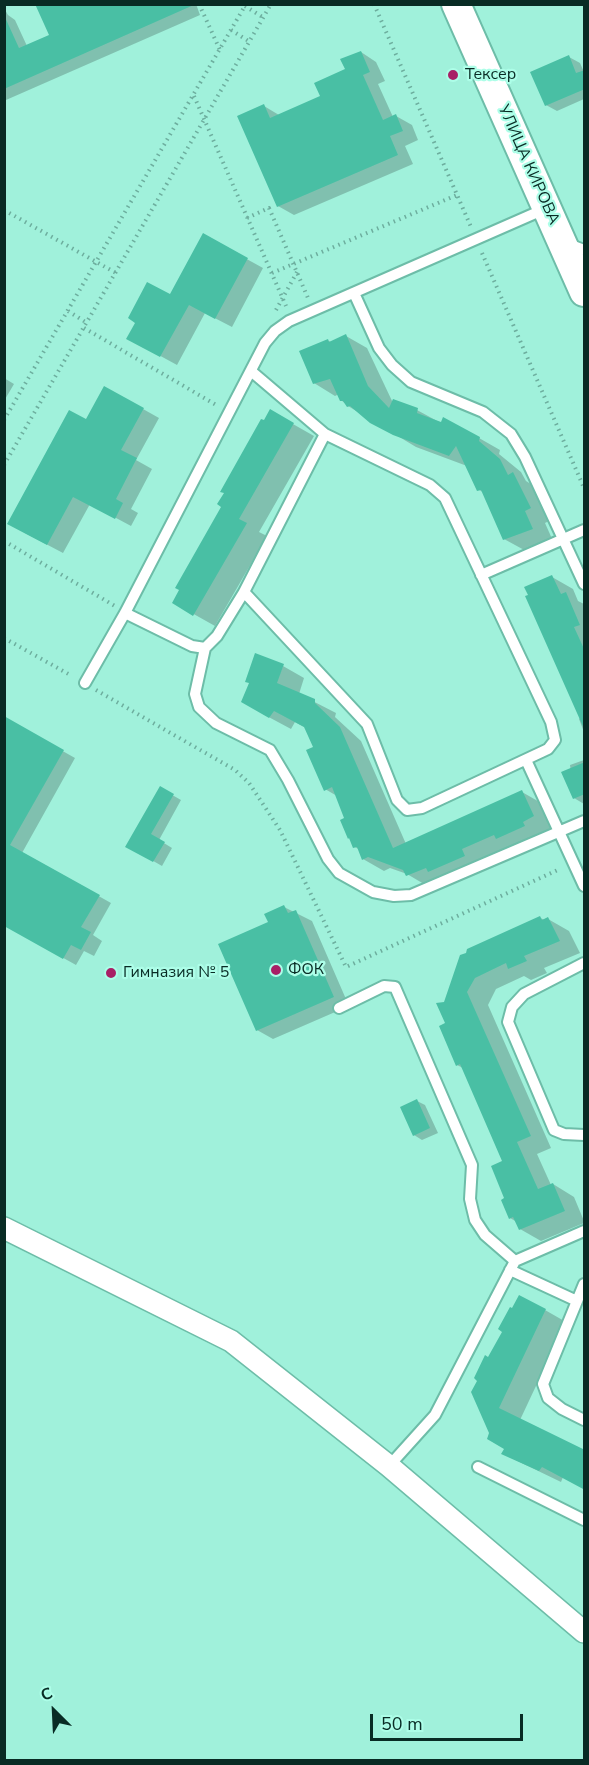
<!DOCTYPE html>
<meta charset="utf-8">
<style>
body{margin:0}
#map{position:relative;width:589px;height:1765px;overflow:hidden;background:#a0f1db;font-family:"Nunito Sans",sans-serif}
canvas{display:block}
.frame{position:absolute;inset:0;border:6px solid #082b24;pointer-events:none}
.north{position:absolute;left:24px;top:1681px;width:60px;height:60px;-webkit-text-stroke:4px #adfee8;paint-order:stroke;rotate:336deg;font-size:16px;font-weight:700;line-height:24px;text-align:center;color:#082b24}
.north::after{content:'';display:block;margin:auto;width:21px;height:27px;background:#082b24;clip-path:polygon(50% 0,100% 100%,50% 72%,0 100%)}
.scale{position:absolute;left:370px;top:1714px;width:153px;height:27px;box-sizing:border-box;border:3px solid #082b24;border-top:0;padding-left:8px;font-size:18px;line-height:21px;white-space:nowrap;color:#082b24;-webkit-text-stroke:4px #adfee8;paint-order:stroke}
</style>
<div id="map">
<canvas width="589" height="1765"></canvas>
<div class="frame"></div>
<div class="north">С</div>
<div class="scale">50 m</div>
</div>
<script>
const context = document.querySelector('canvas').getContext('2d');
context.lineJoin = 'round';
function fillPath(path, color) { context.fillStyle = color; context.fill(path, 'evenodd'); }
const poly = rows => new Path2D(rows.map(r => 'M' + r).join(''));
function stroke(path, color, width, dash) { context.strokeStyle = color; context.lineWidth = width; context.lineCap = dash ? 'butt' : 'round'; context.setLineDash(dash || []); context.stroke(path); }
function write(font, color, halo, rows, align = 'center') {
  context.font = font + ' "Nunito Sans",sans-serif'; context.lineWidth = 4.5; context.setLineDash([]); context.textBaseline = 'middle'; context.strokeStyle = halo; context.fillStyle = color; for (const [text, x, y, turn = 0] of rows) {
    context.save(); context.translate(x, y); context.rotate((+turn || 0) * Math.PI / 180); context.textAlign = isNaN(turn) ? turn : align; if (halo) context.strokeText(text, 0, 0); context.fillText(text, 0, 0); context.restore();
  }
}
fillPath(poly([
 [37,4,196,4,200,15,6,100,4,99,4,8,8,15,15,20,27,46,51,36],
 [361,52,376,62,385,81,378,84,393,117,396,116,412,125,418,140,405,146,413,164,294,215,278,206,264,106,279,115,322,97],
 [569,57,580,63,584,72,584,99,557,111,546,105],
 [203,235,263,268,232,327,205,313,177,365,144,347,137,322,170,296],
 [346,336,367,348,393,403,417,410,439,422,479,438,500,450,499,454,521,472,526,481,534,486,551,520,545,523,553,541,526,551,504,539,484,493,478,489,467,466,416,447,348,406,341,400,339,394,335,396,314,383,327,340,331,342],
 [4,378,14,384,4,401],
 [143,409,159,418,136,460,152,469,131,509,138,513,131,526,90,504,63,553,25,533],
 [270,411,314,436,259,532,267,536,215,626,174,603],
 [552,577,573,589,578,601,584,604,584,732,579,719,580,718],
 [283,666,304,678,299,694,336,713,335,717,361,741,406,844,522,792,543,804,554,829,429,887,407,874,390,868,384,871,363,859,360,850,355,847,337,796,325,789,315,747,306,728,295,722,291,729,263,714],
 [4,718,75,758,22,853,111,903,93,935,102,941,94,956,84,951,76,965,4,925],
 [584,760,584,804,574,798,570,765],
 [160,788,181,800,159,840,172,848,162,866,127,846],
 [284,907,312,921,349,1006,273,1039,257,1030,270,923],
 [540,918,545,920,548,919,569,931,580,953,544,968,547,973,531,980,524,976,496,989,488,1005,551,1148,537,1154,551,1185,553,1184,574,1197,584,1221,584,1223,541,1241,520,1229,517,1222,510,1218,506,1199,504,1162,463,1068,457,1065,447,1024,445,1003],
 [417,1101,425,1105,438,1133,422,1140,414,1135],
 [545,1310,566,1322,520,1420,563,1477,561,1482,503,1454,505,1449,491,1433,489,1359]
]), '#0003');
fillPath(poly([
 [35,4,196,4,4,89,4,15,19,48,49,35],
 [361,51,370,72,363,75,383,120,396,114,403,131,390,136,398,155,277,207,237,116,264,104,270,118,320,96,314,83,345,69,340,59],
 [569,55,576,73,585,70,585,89,545,106,530,72],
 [203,233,248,258,215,319,189,305,160,357,126,339,135,323,128,318,147,282,170,294],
 [346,334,368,386,389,408,393,399,418,408,417,413,441,422,443,417,480,437,479,441,500,459,508,475,513,472,531,508,525,511,533,529,503,540,481,490,477,491,456,446,449,456,393,435,370,423,350,406,347,407,343,401,340,401,330,379,313,384,299,351,328,339,329,342],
 [104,386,144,408,121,450,137,458,116,499,123,503,115,519,73,497,47,545,7,524,69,410,86,419],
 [270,409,294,423,239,519,247,523,193,616,172,603,179,590,175,588,221,507,217,504,224,493,220,492,261,419,264,420],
 [552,575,561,594,566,592,580,625,574,627,585,651,585,731,525,596,528,595,524,587],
 [255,653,284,664,277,683,315,699,315,703,340,727,393,848,522,790,534,816,523,822,525,826,496,839,494,835,462,849,465,856,428,872,426,868,406,876,403,870,368,857,362,860,357,847,353,848,349,838,348,839,340,820,344,818,332,787,324,791,306,750,313,747,304,727,274,711,269,718,241,702,249,683,245,682],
 [4,716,64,750,10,845,100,895,81,927,91,932,81,950,71,945,63,959,4,926],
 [585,762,585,794,573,799,561,772],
 [160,786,174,794,151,834,165,842,153,862,125,847],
 [284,905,288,913,296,910,334,997,256,1031,218,944,268,922,264,914],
 [540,916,542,920,548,917,560,941,524,956,527,961,508,969,506,963,475,978,467,992,531,1136,517,1142,538,1189,553,1183,565,1211,519,1230,513,1217,509,1219,501,1200,504,1198,491,1166,502,1161,460,1064,456,1066,439,1026,445,1023,436,1003,444,1002,460,955,466,953,467,949],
 [417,1099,430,1128,413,1136,400,1107],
 [519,1295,546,1309,499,1408,585,1450,585,1490,542,1467,539,1471,501,1454,504,1449,487,1439,489,1433,471,1392,477,1381,474,1378,485,1355,488,1357,502,1332,498,1329,510,1307,512,1308]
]), '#49bfa4');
const service = poly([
 [568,244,584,250],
 [354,293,379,348,392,365,411,382,483,412,511,434,525,457,584,584],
 [481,575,584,530],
 [244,592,367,724,397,800,407,810,422,808,548,749,555,740,551,722,445,498,430,485,325,434,251,371],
 [125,613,192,646,205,648,217,636,244,592,325,434],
 [205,648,195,694,199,707,216,723,270,750,288,780,328,859,339,873,373,892,394,896,411,895,584,821],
 [85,683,125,613,265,343,275,331,289,321,547,208],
 [526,760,584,886],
 [584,963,524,994,512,1007,508,1022,554,1130,564,1134,584,1135],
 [339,1008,384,986,395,987,472,1165,470,1199,475,1220,485,1235,515,1261],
 [510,1270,577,1301],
 [584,1284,543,1384,548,1398,562,1409,584,1420],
 [389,1466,435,1415,515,1261,584,1231],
 [478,1467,584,1520]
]);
const minor = poly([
 [4,1228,231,1341,389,1466,584,1632]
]);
const secondary = poly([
 [456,4,584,292]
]);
stroke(service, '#6dbda8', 14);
stroke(minor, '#6dbda8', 24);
stroke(secondary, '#6dbda8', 32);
stroke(poly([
 [199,4,220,50],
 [374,4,471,227],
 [245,6,264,18],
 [231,30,250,42],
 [194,96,286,306],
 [4,210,116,273],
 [247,218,269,208,308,298],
 [482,253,584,488],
 [272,273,457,195],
 [276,310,297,272],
 [68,311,87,323],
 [84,328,218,406],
 [4,420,246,4],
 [4,465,271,4],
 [4,541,115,606],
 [4,638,72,676],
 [96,690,235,770,249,783,280,830,346,967,560,869]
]), '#6dae9e', 4, [1.5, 4.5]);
stroke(service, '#fff', 10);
stroke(minor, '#fff', 21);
stroke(secondary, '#fff', 28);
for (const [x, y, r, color] of [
 [453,75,6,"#a82066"],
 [276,970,6,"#a82066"],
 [111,973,6,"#a82066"]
]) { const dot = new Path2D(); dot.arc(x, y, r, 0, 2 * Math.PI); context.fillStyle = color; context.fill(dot); stroke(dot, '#adfee8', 2); }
write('16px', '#082b24', '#adfee8', [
 ["Тексер",465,75],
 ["ФОК",288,970],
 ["Гимназия № 5",123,973]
], 'left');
write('16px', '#082b24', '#adfee8', [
 ["УЛИЦА КИРОВА",528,165,66]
]);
</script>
